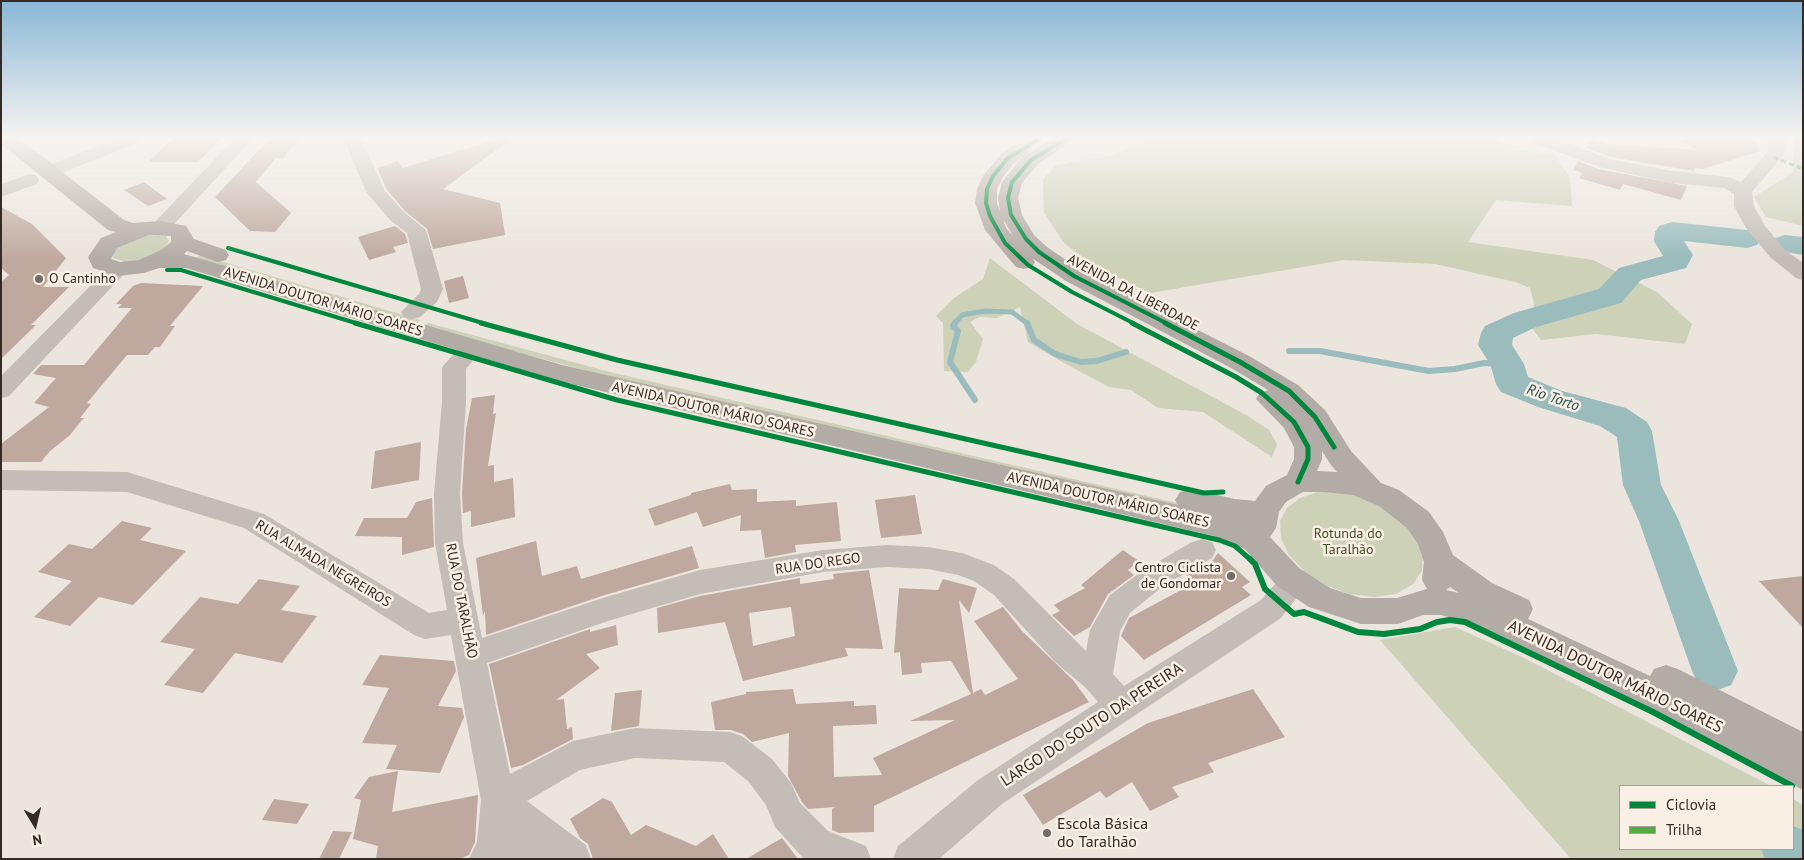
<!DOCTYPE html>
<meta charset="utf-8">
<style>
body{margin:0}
#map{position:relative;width:1804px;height:860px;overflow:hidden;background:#ebe5de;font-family:"PT Sans",sans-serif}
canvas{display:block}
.frame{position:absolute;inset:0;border:2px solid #342a26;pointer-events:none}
.legend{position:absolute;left:1619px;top:785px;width:175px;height:65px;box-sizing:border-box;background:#f9efe4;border:1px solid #aaa098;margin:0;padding:6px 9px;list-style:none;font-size:15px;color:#342a26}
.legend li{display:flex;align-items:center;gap:10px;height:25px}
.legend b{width:25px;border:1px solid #aaa098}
.north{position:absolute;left:10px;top:800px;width:50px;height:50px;-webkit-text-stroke:4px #f9efe4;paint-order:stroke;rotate:171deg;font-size:14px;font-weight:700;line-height:20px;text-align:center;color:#342a26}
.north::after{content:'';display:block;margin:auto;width:18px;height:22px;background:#342a26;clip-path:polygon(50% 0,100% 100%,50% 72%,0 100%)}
</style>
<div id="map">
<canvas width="1804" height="860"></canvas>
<div class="frame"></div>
<ul class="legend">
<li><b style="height:6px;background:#00873e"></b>Ciclovia</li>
<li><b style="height:6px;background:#54ab44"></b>Trilha</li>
</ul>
<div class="north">N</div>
</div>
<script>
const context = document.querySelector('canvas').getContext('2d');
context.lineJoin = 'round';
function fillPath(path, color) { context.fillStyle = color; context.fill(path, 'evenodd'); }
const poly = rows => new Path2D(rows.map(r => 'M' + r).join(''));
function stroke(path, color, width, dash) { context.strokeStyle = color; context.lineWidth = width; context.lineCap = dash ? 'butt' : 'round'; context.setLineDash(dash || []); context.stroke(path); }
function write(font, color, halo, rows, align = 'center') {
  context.font = font + ' "PT Sans",sans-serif'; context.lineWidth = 5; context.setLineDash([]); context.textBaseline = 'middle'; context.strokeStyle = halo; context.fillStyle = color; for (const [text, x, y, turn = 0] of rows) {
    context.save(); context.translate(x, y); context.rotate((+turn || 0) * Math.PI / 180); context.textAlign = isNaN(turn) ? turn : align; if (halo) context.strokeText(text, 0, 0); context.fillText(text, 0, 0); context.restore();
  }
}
fillPath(poly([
 [1148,138,1498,138,1506,149,1554,154,1570,177,1572,206,1496,200,1468,242,1593,260,1657,292,1692,324,1685,344,1596,334,1541,340,1531,327,1534,303,1530,288,1515,282,1435,264,1344,260,1150,293,1097,268,1065,244,1044,213,1043,180,1056,165,1111,156],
 [1794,138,1803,138,1803,226,1766,217,1754,197,1793,172],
 [144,235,166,236,169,242,161,252,144,259,125,262,113,258,114,249],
 [200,255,420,320,415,324,196,258],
 [990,258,1077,324,1248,416,1269,430,1277,444,1272,457,1203,412,1158,408,1131,390,1109,387,1064,363,1028,342,1020,307,997,318,980,317,970,322,983,339,976,362,968,372,944,371,943,323,936,316,954,298,983,279],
 [428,323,610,372,1212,511,1212,516,606,376,424,327],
 [1318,492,1339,492,1361,496,1384,506,1416,536,1423,554,1422,571,1413,584,1396,594,1374,597,1349,594,1325,585,1305,572,1289,555,1281,538,1280,521,1287,508,1300,498],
 [1455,627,1524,658,1771,786,1620,786,1620,849,1793,849,1793,799,1803,805,1803,859,1571,859,1380,640]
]), '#ccd1b8');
stroke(poly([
 [954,324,962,315,985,311,1012,312,1028,324]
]), '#9abcbc', 5);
stroke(poly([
 [955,323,953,326,958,331,950,362,975,400],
 [1027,323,1034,340,1055,354,1081,362,1097,361,1126,352],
 [1289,351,1320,351,1429,371,1455,369,1484,363,1507,364]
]), '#9abcbc', 6);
fillPath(poly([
 [1672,222,1747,230,1757,233,1762,239,1757,245,1747,248,1684,241,1693,255,1686,268,1641,280,1621,303,1536,327,1513,338,1512,345,1524,364,1528,377,1562,391,1626,408,1647,422,1652,431,1661,485,1679,521,1738,671,1731,685,1715,691,1699,685,1692,671,1639,521,1623,485,1617,437,1600,426,1538,407,1501,392,1496,384,1490,364,1478,345,1481,333,1485,326,1514,313,1599,289,1619,268,1663,256,1654,241,1655,232,1659,226,1672,222],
 [1785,235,1803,237,1803,255,1775,250,1770,244,1775,238,1785,235],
 [1793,826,1803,830,1803,859,1765,859,1761,849,1793,849,1793,826]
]), '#9abcbc');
fillPath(poly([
 [173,138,221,138,198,162,148,162],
 [270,138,300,138,283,158,276,158,256,182,291,213,275,232,250,231,215,197],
 [500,138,513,138,443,189,500,203,505,235,433,249,427,229,405,211,387,190,377,168,398,161,403,168],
 [1674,138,1753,138,1760,151,1703,169,1695,168,1694,171,1611,157,1586,148,1591,139,1607,144,1698,150],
 [1578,161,1599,169,1687,186,1681,200,1623,184,1620,190,1579,178,1582,173,1573,170],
 [144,182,167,199,148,206,124,190],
 [1,207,32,224,66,258,43,287,69,287,31,325,36,325,1,359,1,282,9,275,1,268],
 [395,226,405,234,408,243,393,247,396,252,369,260,358,237],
 [463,276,469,298,449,303,444,281],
 [141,283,203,286,170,326,175,326,160,347,155,347,148,355,127,355,87,403,91,404,80,418,84,418,69,436,50,451,41,462,1,462,1,444,49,407,34,403,56,378,33,374,41,365,84,365,132,308,118,308,122,304,116,304,133,286],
 [495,395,493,414,496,413,488,466,494,465,494,482,513,478,515,517,471,527,471,511,463,513,462,493,466,429,472,398],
 [421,442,419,480,371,489,375,451],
 [730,484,732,490,757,489,757,502,796,500,796,506,837,502,841,541,795,545,796,552,765,558,761,530,740,531,741,515,703,527,697,512,655,526,648,509,691,495,691,493],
 [915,495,922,534,881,538,875,500],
 [432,498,434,547,402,555,402,537,355,536,364,518,407,518,416,502],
 [122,521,152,528,140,540,186,551,133,605,99,597,70,626,34,617,72,581,38,572,69,544,92,549],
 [536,541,542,576,577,566,581,579,692,546,699,568,605,595,486,635,485,611,483,616,476,558],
 [1123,550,1139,561,1128,570,1134,575,1108,594,1090,627,1074,636,1052,615,1060,611,1054,605,1085,588,1081,585],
 [1218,553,1250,582,1242,587,1251,595,1144,660,1121,636,1129,618,1194,583,1186,575,1213,560],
 [869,570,883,649,845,648,848,656,743,681,725,622,658,633,657,608,700,596,800,578,800,584,834,579,833,574],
 [791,607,795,636,753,646,749,613],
 [1803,576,1803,628,1759,581],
 [259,579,300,586,281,610,317,616,282,663,235,653,203,693,164,685,195,649,160,642,200,597,238,604],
 [943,579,977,588,969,613,959,600,973,693,981,689,985,695,1018,679,974,621,1003,607,1022,631,1073,680,1089,702,874,806,874,832,839,833,832,830,832,809,835,807,808,809,802,802,788,776,789,733,752,742,743,734,731,730,715,730,711,702,746,694,746,692,793,689,796,704,854,701,854,706,876,705,877,724,833,726,834,777,882,775,873,758,955,720,910,721,971,694,951,661,921,663,922,673,902,675,900,652,894,653,899,588,938,590],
 [616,625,618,645,586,654,600,668,556,700,564,699,567,729,572,727,573,739,523,765,511,768,489,664,590,629,590,632],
 [380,655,454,661,456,671,438,706,462,708,464,717,440,773,386,769,397,745,362,743,389,688,362,685],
 [1253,689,1285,737,1208,763,1214,772,1172,787,1179,797,1150,811,1132,782,1106,798,1100,791,1043,825,1023,795,1148,723],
 [642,690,639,726,611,731,615,693],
 [398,771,392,812,478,795,475,842,469,855,459,859,376,859,378,846,353,839,361,800,354,798,369,777],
 [603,798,612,802,631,835,646,825,696,846,713,834,729,859,593,859,588,844,580,838,570,819],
 [274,799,309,804,297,824,262,820],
 [333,831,352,832,339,859,319,859],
 [782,838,798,859,746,859]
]), '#bfa99f');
fillPath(poly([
 [117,138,142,138,140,142,54,176,48,178,42,176,39,172,42,168,117,138],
 [235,138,253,138,167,232,153,232,150,228,153,224,235,138],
 [343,138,361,138,385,191,404,212,426,230,443,289,437,302,420,317,412,319,404,317,401,312,419,294,421,289,407,233,390,220,367,193,343,138],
 [1529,138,1555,138,1610,159,1672,171,1729,177,1741,182,1765,155,1768,149,1767,138,1785,138,1786,149,1782,157,1752,192,1754,206,1765,226,1784,249,1803,263,1803,280,1796,278,1770,257,1746,228,1734,206,1734,194,1724,188,1672,183,1599,167,1531,142,1529,138],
 [30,174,37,176,39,180,37,184,1,197,1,184,30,174],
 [118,263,125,265,128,269,125,273,9,396,1,398,1,376,111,265,118,263],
 [473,340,481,342,484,347,466,369,466,402,460,493,463,543,482,638,606,597,700,570,823,550,887,545,928,547,962,553,994,565,1014,579,1086,651,1090,630,1110,595,1142,571,1192,542,1202,539,1212,542,1216,550,1212,558,1162,587,1130,613,1120,631,1113,674,1124,686,1261,600,1275,584,1274,577,1278,569,1288,565,1298,569,1305,587,1281,618,1002,804,939,859,893,859,898,846,978,780,1098,702,1086,688,1055,662,994,595,974,581,958,575,928,569,887,567,823,572,700,594,608,621,487,663,510,774,573,741,635,728,730,732,742,736,772,759,791,783,800,803,828,831,866,846,871,859,804,859,775,827,766,805,748,781,724,762,635,758,580,770,527,801,586,845,591,859,469,859,477,842,481,800,451,635,425,639,414,635,244,528,127,492,1,490,1,470,127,472,254,511,264,514,429,613,447,610,435,543,434,493,442,402,442,367,465,342,473,340]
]), '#c4bdb7');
fillPath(poly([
 [1,138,19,138,124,220,133,223,160,221,186,226,194,239,226,250,229,255,226,260,218,262,187,251,184,254,562,365,1178,505,1175,500,1180,492,1190,489,1235,499,1255,501,1266,486,1287,475,1294,459,1294,447,1284,428,1256,399,1260,393,1268,390,1231,368,1066,281,1032,258,1035,262,1032,267,1024,269,1016,267,985,230,975,203,977,189,983,176,1000,155,1014,145,1021,143,1028,145,1031,149,1026,155,1053,138,1076,138,1038,164,1022,183,1018,198,1022,215,1034,235,1047,247,1082,271,1249,356,1298,385,1325,410,1351,451,1381,483,1399,490,1429,512,1443,532,1453,555,1492,583,1529,600,1533,609,1528,619,1650,676,1654,669,1666,665,1678,669,1803,732,1803,790,1663,716,1466,622,1441,615,1423,615,1398,624,1361,624,1309,607,1277,586,1245,549,1214,536,559,381,186,268,159,268,144,273,118,276,93,268,88,257,101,238,116,232,108,230,1,144,1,138],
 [1023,156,1002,182,998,198,1000,211,997,203,997,189,1003,177,1014,163,1023,156],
 [1003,219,1013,236,1006,228,1003,219],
 [149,235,171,236,171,242,161,250,139,260,120,262,111,259,117,248,149,235],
 [1322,451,1331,465,1337,472,1317,471,1322,459,1322,451],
 [1303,492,1324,492,1353,495,1379,506,1407,528,1418,544,1424,562,1422,580,1427,589,1397,598,1361,598,1330,588,1299,568,1270,537,1276,528,1279,512,1286,502,1303,492],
 [1450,587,1459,593,1446,590,1450,587]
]), '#b3aba6');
stroke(poly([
 [1773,157,1803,169]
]), '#54ab44', 3, [5.5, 3]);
stroke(poly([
 [1040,138,1007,159,993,176,987,189,986,203,990,216,1005,243,1028,265,1072,292,1135,324],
 [1067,138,1031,160,1012,182,1008,198,1011,215,1026,239,1039,252,1074,276,1168,324],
 [228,248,486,324],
 [167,270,181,270,359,324]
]), '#00873e', 4);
stroke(poly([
 [355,323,617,400,1219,540,1235,546,1251,560],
 [481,323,617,360,1204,493,1223,492],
 [1132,323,1236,377,1262,393,1294,422,1308,447,1308,459,1298,482],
 [1165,323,1240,362,1289,391,1315,417,1334,447]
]), '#00873e', 5);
stroke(poly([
 [1250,559,1255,564,1265,589,1294,614,1304,612,1358,632,1384,634,1420,629,1437,622,1450,620,1465,622,1653,712,1792,786]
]), '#00873e', 6);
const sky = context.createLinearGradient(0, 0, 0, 259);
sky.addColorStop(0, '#89b7d6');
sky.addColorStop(0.53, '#f6f3f0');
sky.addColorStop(1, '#f6f3f000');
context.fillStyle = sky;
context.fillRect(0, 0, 1804, 259);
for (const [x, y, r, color] of [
 [39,279,5,"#746b66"],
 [1231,576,5,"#746b66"],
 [1047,833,5,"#746b66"]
]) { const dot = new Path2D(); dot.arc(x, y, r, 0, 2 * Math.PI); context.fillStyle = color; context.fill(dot); stroke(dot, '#f9efe4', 2); }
write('14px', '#342a26', '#f9efe4', [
 ["O Cantinho",49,279],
 ["Centro Ciclista",1221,568,"right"],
 ["de Gondomar",1221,584,"right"]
], 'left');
write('14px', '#342a26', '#f9efe4', [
 ["AVENIDA DA LIBERDADE",1133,293,28],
 ["AVENIDA DOUTOR MÁRIO SOARES",323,302,17],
 ["AVENIDA DOUTOR MÁRIO SOARES",713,410,13],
 ["AVENIDA DOUTOR MÁRIO SOARES",1108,500,13],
 ["RUA ALMADA NEGREIROS",323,564,31],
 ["RUA DO REGO",818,564,-8],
 ["RUA DO TARALHÃO",461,601,79]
]);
write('14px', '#43522a', '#f9efe4', [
 ["Rotunda do",1348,534],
 ["Taralhão",1348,550]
]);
write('italic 15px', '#1c5155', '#f9efe4', [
 ["Rio Torto",1553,398,19]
]);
write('16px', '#342a26', '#f9efe4', [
 ["AVENIDA DOUTOR MÁRIO SOARES",1615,677,26],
 ["LARGO DO SOUTO DA PEREIRA",1092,725,-33]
]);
write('16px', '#342a26', '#f9efe4', [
 ["Escola Básica",1057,824],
 ["do Taralhão",1057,842]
], 'left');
</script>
